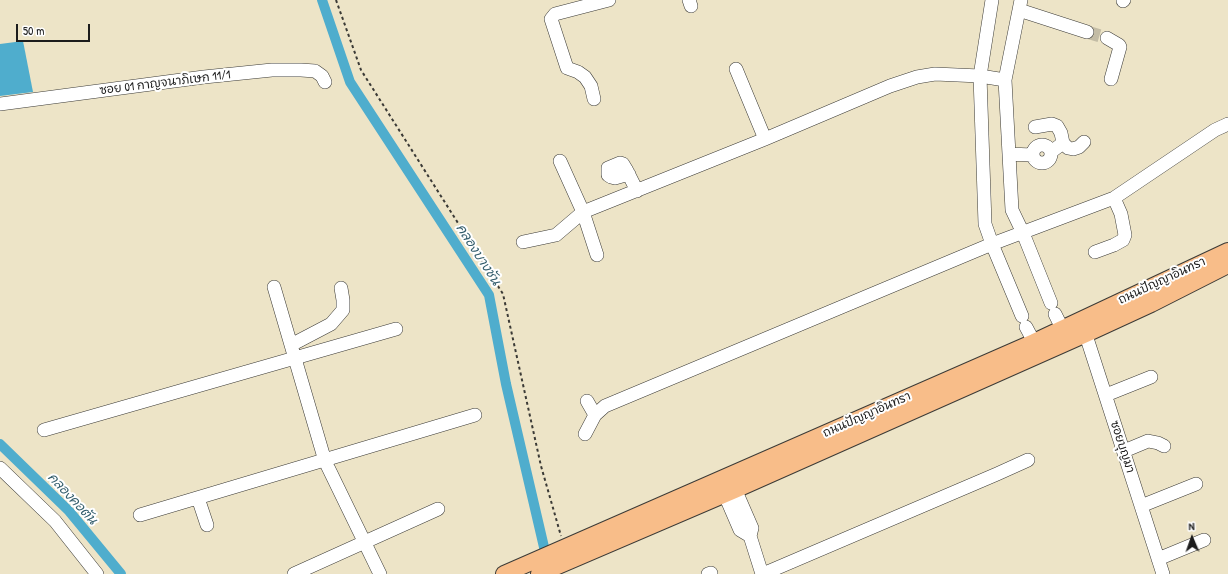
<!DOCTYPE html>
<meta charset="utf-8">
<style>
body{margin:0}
#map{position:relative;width:1228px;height:574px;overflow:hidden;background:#ede4c7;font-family:"Patrick Hand",sans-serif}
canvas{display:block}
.north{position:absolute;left:1172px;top:518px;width:40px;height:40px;-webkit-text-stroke:3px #fff;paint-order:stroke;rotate:358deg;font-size:11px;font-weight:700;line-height:16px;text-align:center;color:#1c1c1c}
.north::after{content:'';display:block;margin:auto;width:14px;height:18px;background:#1c1c1c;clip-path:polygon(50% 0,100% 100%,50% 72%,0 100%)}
.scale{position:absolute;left:16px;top:24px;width:74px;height:18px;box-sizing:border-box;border:2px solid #1c1c1c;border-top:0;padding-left:5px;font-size:12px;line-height:14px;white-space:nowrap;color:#1c1c1c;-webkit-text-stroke:3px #fff;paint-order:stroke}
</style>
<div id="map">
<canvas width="1228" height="574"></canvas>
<div class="north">N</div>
<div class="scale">50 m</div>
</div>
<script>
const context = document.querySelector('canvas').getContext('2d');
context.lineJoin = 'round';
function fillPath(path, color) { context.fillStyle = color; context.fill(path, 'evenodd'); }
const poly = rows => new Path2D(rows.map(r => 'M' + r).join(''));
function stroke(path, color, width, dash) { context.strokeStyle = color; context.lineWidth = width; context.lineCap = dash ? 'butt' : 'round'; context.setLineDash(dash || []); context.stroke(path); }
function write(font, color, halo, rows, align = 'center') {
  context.font = font + ' "Patrick Hand","Playpen Sans Thai",sans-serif'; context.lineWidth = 4; context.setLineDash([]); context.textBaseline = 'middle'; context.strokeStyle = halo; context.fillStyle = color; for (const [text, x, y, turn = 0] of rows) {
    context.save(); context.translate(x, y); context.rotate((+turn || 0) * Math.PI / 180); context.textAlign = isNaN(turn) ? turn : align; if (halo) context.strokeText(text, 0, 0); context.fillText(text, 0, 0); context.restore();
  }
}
fillPath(poly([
 [23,41,33,92,0,96,0,44]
]), '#4fadcd');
stroke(poly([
 [322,0,350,82,489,295,506,384,547,560],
 [0,444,69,511,121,574]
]), '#4fadcd', 10);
stroke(poly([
 [1087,32,1107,38]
]), '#c3bca5', 13, [13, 6]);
const minor = poly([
 [689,0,691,6],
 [992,0,980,76,985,224,992,244,1022,316],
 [1021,0,1005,80,1012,210,1023,233,1051,303],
 [1123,1,1124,0],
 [1019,10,1087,32],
 [1107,38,1119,45,1120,47,1111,79],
 [736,69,765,139],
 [594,99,591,86,585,77,578,72,567,68,551,19,555,14,609,0],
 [0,104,204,77,272,70,301,70,315,71,322,76,325,82],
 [1035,127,1052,124,1057,126,1061,133,1063,143,1051,152],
 [1063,143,1068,148,1073,149,1079,147,1084,142],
 '1033 154a9 9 0 1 1 18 0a9 9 0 1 1-18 0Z',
 [1009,154,1032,155],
 [560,161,583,212,597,255],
 [629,174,615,178,611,177,608,175,608,168,620,163,623,164,626,169,637,191],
 [523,242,556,235,583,212,765,139,890,86,917,77,935,74,980,76,1005,80],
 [1095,252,1114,245,1123,240,1125,235,1121,214,1114,198],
 [274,287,325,461,380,574],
 [1055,314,1062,328],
 [1083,326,1163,574],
 [1026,327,1034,342],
 [291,345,331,324,343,310,343,300,341,288],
 [1106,395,1151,377],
 [587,401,595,415],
 [44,430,396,329],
 [585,434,595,415,605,406,992,244,1114,198,1215,130,1228,124],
 [1124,451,1148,441,1158,443,1164,446],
 [0,468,55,521,97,574],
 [732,482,752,528,750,536,762,574],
 [721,486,740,530,750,536],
 [198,498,207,525],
 [1141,506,1196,484],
 [140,515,475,415],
 [1158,559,1204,540],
 [294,574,438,509],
 [708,574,711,573],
 [763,574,997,474,1028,460]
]);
const major = poly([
 [504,574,1034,342,1228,251],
 [539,574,735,490,1086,334,1151,304,1228,265]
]);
stroke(minor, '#3b3a36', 14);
stroke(major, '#3b3a36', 18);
stroke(poly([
 [336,0,361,70,503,294,541,466,561,536]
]), '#3b3a36', 2, [3, 3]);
stroke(minor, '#fff', 13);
stroke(major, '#f8bd89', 16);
write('12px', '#1c1c1c', '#fff', [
 ["ซอย 01 กาญจนาภิเษก 11/1",165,83,-7],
 ["ถนนปัญญาอินทรา",1162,281,-25],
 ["ถนนปัญญาอินทรา",867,415,-24],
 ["ซอยบุญมา",1122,447,72]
]);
write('italic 13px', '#335d6c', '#fff', [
 ["คลองบางชัน",478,255,57],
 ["คลองคอตัน",72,499,47]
]);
</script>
